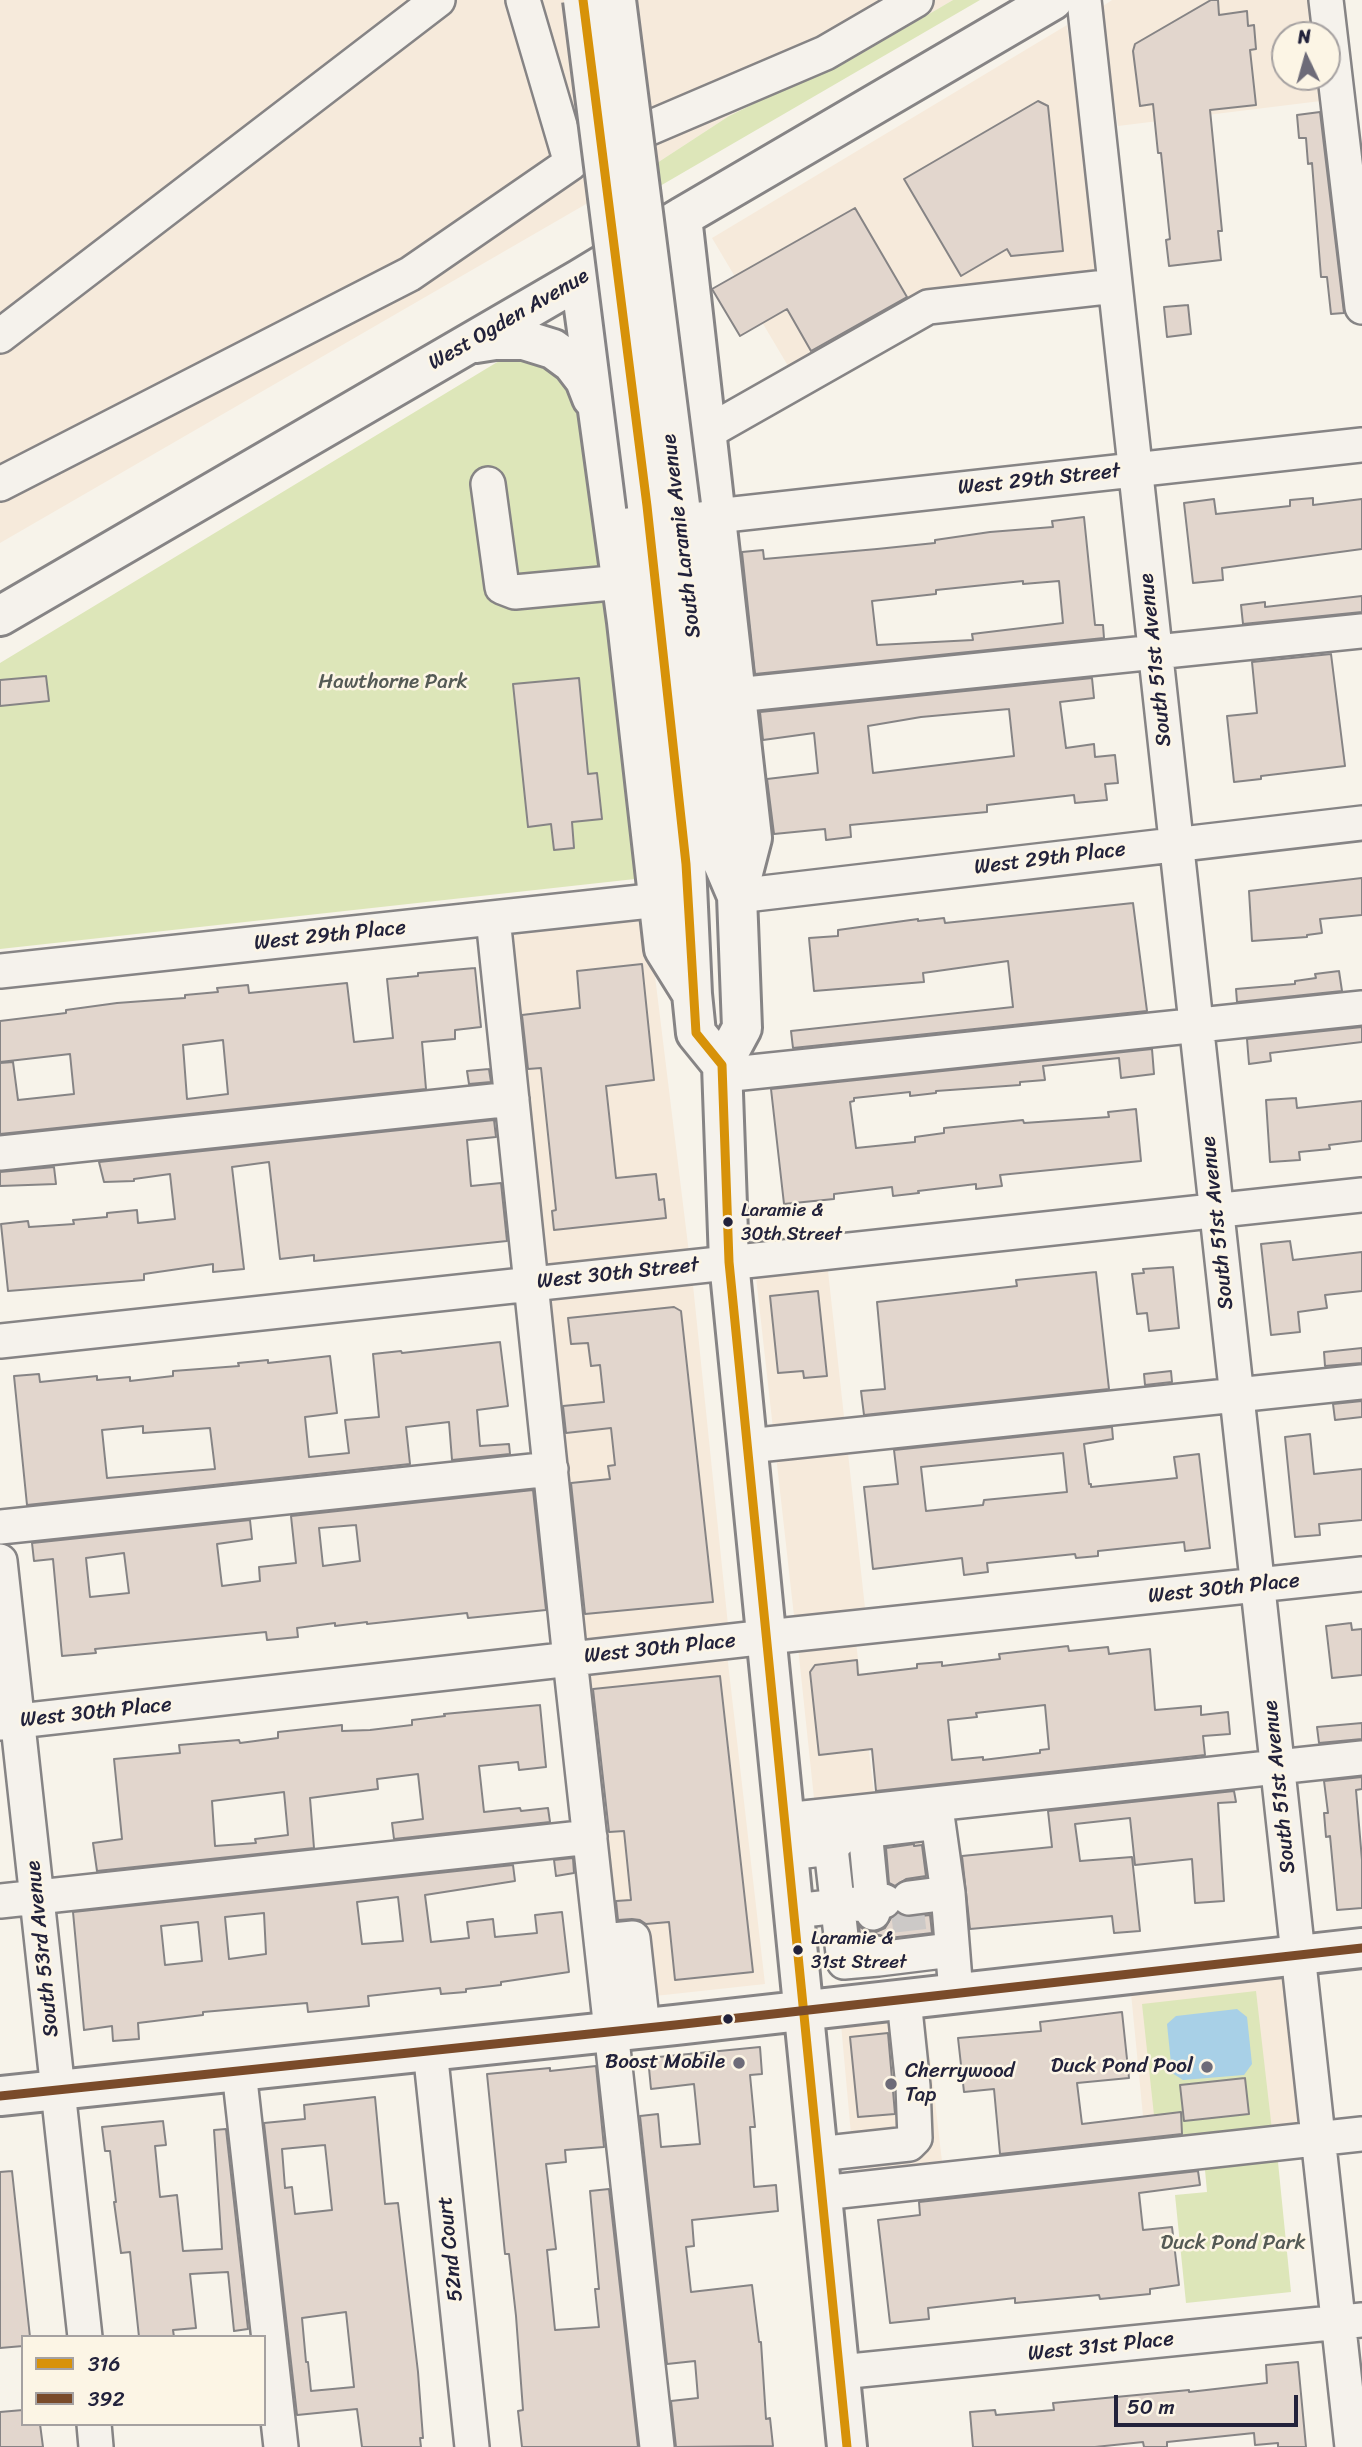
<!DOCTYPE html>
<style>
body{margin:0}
#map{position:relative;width:1362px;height:2447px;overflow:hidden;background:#f7f3ea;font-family:Sriracha,sans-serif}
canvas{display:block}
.legend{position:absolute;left:21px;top:2335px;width:245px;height:91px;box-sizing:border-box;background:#fcf5e5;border:2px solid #a5a1a1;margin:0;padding:9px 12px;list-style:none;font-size:21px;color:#22223b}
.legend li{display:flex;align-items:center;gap:14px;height:35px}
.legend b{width:35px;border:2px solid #a5a1a1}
.north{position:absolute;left:1271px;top:21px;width:70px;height:70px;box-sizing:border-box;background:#fcf5e5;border:2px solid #a5a1a1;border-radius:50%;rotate:355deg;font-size:19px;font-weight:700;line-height:28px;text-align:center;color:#22223b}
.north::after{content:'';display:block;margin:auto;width:24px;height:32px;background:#6d6b78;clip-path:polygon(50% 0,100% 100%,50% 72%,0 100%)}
.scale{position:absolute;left:1114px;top:2395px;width:184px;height:32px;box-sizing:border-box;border:4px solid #22223b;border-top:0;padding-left:9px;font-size:21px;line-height:24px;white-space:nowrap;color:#22223b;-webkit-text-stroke:5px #fcf5e5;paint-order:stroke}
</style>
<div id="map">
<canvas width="1362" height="2447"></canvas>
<ul class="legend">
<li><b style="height:9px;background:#d79209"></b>316</li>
<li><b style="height:9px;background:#7a4b2a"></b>392</li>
</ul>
<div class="north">N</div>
<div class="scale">50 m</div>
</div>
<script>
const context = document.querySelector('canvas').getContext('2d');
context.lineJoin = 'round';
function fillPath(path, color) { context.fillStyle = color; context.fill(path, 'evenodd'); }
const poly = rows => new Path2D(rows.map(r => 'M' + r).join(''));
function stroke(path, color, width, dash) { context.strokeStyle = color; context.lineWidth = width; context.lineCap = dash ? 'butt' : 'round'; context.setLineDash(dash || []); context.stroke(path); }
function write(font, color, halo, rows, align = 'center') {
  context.font = font + ' Sriracha,sans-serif'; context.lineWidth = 5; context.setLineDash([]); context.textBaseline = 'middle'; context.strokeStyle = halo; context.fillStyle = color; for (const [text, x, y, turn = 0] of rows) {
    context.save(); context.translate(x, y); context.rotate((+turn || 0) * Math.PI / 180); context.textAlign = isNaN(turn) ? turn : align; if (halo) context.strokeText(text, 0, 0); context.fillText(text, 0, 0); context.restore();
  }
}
fillPath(poly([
 [0,0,953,0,840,66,792,85,729,116,657,163,0,543],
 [1112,0,1326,0,1337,99,1118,126,1100,8],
 [1285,35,1327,35,1327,77,1285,77],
 [1067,25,1100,288,928,307,797,381,712,238],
 [647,911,689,1253,530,1270,494,930],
 [828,1271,865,1608,794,1616,756,1277],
 [693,1285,728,1625,569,1643,533,1297],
 [856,1642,876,1810,943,1803,962,1965,833,1978,798,1647],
 [727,1654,765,1984,609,2001,572,1670],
 [1282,1977,1300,2141,1147,2157,1131,1993],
 [925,2014,944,2179,856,2189,841,2024]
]), '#f6eadb');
fillPath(poly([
 [953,0,980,0,660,186,657,163,729,116,792,85,840,66],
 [499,361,538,361,573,375,593,444,635,879,0,949,0,663],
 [1256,1991,1272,2130,1157,2143,1142,2004],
 [1277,2152,1291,2292,1186,2303,1175,2195,1207,2192,1204,2159]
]), '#dde6b9');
fillPath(poly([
 [1237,2009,1247,2017,1252,2064,1244,2075,1183,2080,1172,2073,1167,2024,1176,2016]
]), '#a8d0e7');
const building = poly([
 [1211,0,1218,0,1219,15,1247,11,1248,26,1254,25,1256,49,1250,50,1256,105,1210,110,1222,231,1218,231,1221,260,1169,266,1166,240,1170,239,1161,153,1158,153,1153,104,1140,106,1133,51,1135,44,1211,0],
 [1038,101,1048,106,1063,251,1011,256,1007,249,961,276,904,179,1038,101],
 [1320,112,1344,313,1331,314,1327,277,1321,277,1312,163,1308,164,1306,138,1299,138,1297,115,1320,112],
 [855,208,907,297,811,351,787,309,740,336,712,289,855,208],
 [1188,305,1191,334,1167,337,1164,307,1188,305],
 [1313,498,1313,505,1362,499,1362,549,1222,568,1223,580,1193,583,1184,503,1214,499,1216,514,1290,506,1290,500,1313,498],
 [1084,517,1095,625,1103,625,1104,638,755,674,742,552,763,550,764,559,877,549,935,543,935,540,990,532,1053,527,1052,521,1084,517],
 [1023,581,1023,584,1059,581,1063,623,972,634,973,640,877,645,872,601,936,594,936,590,1023,581],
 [1362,596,1362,612,1243,624,1241,605,1265,602,1265,607,1362,596],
 [1331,654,1345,766,1261,776,1261,779,1234,782,1227,716,1257,713,1252,662,1331,654],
 [46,676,49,701,0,706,0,680,46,676],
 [579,678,588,774,597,773,602,819,572,822,574,848,554,850,551,824,528,827,513,684,579,678],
 [1092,678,1094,698,1060,702,1066,748,1094,744,1095,757,1115,755,1118,783,1105,784,1107,800,1075,803,1074,795,987,805,987,812,850,825,851,837,826,840,825,829,774,834,767,779,818,773,814,733,763,740,760,712,1092,678],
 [1009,709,1014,756,873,773,868,726,921,717,1009,709],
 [1362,878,1362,915,1320,919,1322,933,1307,935,1307,937,1252,941,1249,891,1362,878],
 [1133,903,1147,1011,793,1048,791,1031,1013,1007,1008,961,923,973,924,982,814,991,809,938,838,936,838,930,918,919,918,921,944,918,945,923,1133,903],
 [642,964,654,1080,606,1086,616,1178,656,1174,659,1200,664,1199,666,1218,554,1230,552,1211,556,1210,541,1068,528,1069,522,1015,580,1008,577,971,642,964],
 [475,968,481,1027,455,1030,455,1039,422,1042,426,1089,0,1134,0,1063,13,1062,18,1100,74,1094,70,1054,0,1062,0,1021,66,1013,66,1010,117,1003,185,998,185,995,218,992,217,988,248,985,249,993,347,983,354,1042,393,1038,387,979,418,976,418,973,475,968],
 [223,1040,228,1094,187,1099,183,1045,223,1040],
 [1339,971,1342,991,1237,1002,1236,989,1295,984,1295,981,1316,978,1315,974,1339,971],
 [1362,1027,1362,1042,1270,1053,1271,1061,1249,1064,1247,1039,1362,1027],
 [1152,1049,1154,1074,1121,1078,1119,1058,1043,1066,1045,1080,1020,1082,1020,1085,936,1091,936,1093,910,1096,910,1092,854,1098,854,1101,850,1102,856,1148,915,1142,915,1137,944,1133,944,1128,1023,1120,1024,1123,1109,1117,1108,1112,1136,1109,1141,1161,1000,1175,1002,1186,976,1189,976,1184,918,1191,919,1193,893,1196,892,1187,834,1194,834,1199,784,1204,771,1089,1152,1049],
 [489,1069,491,1082,469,1084,467,1071,489,1069],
 [1296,1098,1297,1108,1362,1101,1362,1141,1329,1145,1330,1149,1299,1152,1300,1160,1270,1162,1266,1100,1296,1098],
 [494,1120,496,1137,467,1140,471,1186,501,1183,507,1241,314,1261,314,1255,280,1259,269,1162,232,1167,244,1269,213,1272,213,1264,144,1274,144,1280,8,1291,1,1224,28,1221,29,1227,74,1224,73,1220,107,1217,107,1213,137,1210,138,1223,175,1219,170,1174,134,1179,134,1181,104,1182,99,1162,494,1120],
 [54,1167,56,1184,0,1186,0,1172,54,1167],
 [1290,1241,1293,1260,1362,1252,1362,1291,1325,1295,1327,1308,1298,1312,1300,1332,1271,1335,1261,1244,1290,1241],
 [1173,1267,1179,1328,1149,1331,1147,1313,1137,1314,1132,1274,1144,1273,1143,1269,1173,1267],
 [1096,1272,1109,1389,864,1415,861,1391,885,1389,877,1302,1017,1286,1016,1280,1096,1272],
 [818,1291,827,1376,804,1378,803,1371,778,1373,770,1296,818,1291],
 [674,1307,681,1311,713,1602,585,1614,571,1483,610,1479,608,1466,615,1465,611,1428,566,1433,563,1406,604,1402,600,1365,591,1366,588,1343,571,1344,568,1318,674,1307],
 [500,1342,508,1406,477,1410,480,1446,509,1444,510,1454,452,1460,449,1422,406,1427,410,1464,27,1505,14,1376,39,1374,40,1382,97,1376,97,1380,130,1377,130,1381,173,1376,173,1371,239,1366,238,1363,268,1360,268,1363,330,1356,337,1413,305,1417,309,1457,349,1453,345,1420,379,1417,373,1354,401,1351,402,1353,500,1342],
 [143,1426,143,1433,210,1428,215,1469,107,1478,102,1430,143,1426],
 [1362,1348,1362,1363,1325,1366,1324,1352,1362,1348],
 [1171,1371,1172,1382,1145,1385,1144,1374,1171,1371],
 [1362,1401,1362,1417,1335,1420,1333,1404,1362,1401],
 [1112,1427,1113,1439,1084,1444,1089,1484,1091,1484,1091,1487,1177,1478,1174,1457,1199,1454,1210,1548,1185,1551,1184,1542,1098,1551,1098,1556,1076,1558,1075,1554,987,1563,988,1572,964,1575,962,1558,873,1569,864,1487,898,1484,894,1450,1112,1427],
 [1063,1453,1067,1492,984,1500,983,1505,926,1511,921,1467,1063,1453],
 [1310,1434,1314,1474,1362,1469,1362,1520,1319,1524,1320,1535,1295,1537,1285,1437,1310,1434],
 [533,1490,546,1610,468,1618,467,1613,367,1624,367,1622,335,1626,335,1623,297,1628,298,1637,267,1640,266,1632,95,1649,96,1653,62,1656,53,1559,34,1561,32,1543,250,1520,252,1539,217,1544,222,1586,260,1581,259,1567,296,1563,291,1516,533,1490],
 [356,1525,360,1561,323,1566,319,1528,356,1525],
 [124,1553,129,1593,90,1597,86,1558,124,1553],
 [1351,1623,1352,1630,1362,1629,1362,1675,1332,1678,1326,1626,1351,1623],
 [1068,1646,1069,1651,1108,1647,1109,1654,1150,1649,1155,1710,1201,1706,1201,1715,1228,1712,1230,1734,1203,1736,1205,1755,876,1791,872,1749,819,1755,810,1672,815,1665,857,1660,858,1675,917,1668,917,1664,942,1662,942,1666,1000,1659,999,1654,1068,1646],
 [1045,1705,1049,1749,1040,1750,1040,1753,983,1760,983,1757,952,1760,948,1720,977,1717,976,1713,1045,1705],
 [720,1676,753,1972,675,1980,669,1922,646,1924,640,1920,632,1919,618,1920,616,1901,631,1900,624,1831,609,1832,593,1689,720,1676],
 [540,1705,546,1767,519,1770,518,1762,479,1766,484,1812,520,1808,521,1811,548,1808,550,1822,394,1839,392,1823,423,1819,418,1774,377,1779,378,1789,310,1798,314,1848,97,1871,93,1843,122,1839,114,1759,180,1753,179,1745,239,1740,240,1743,278,1738,278,1732,342,1725,342,1731,370,1730,412,1725,412,1720,445,1716,444,1714,540,1705],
 [284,1792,288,1835,255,1839,256,1843,215,1846,212,1801,284,1792],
 [1362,1723,1362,1739,1319,1743,1317,1727,1362,1723],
 [1362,1777,1362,1789,1356,1790,1362,1860,1362,1908,1337,1910,1330,1836,1326,1837,1324,1813,1328,1813,1324,1781,1362,1777],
 [1234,1791,1236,1802,1218,1803,1224,1901,1195,1903,1192,1859,1135,1865,1130,1818,1075,1824,1080,1861,1132,1857,1140,1931,1114,1933,1112,1916,970,1929,962,1856,1052,1847,1048,1811,1234,1791],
 [914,1844,914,1846,922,1845,926,1876,906,1879,895,1886,889,1883,886,1848,914,1844],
 [573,1858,574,1873,556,1876,554,1860,573,1858],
 [513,1865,515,1881,425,1895,431,1942,469,1938,467,1922,493,1919,495,1937,537,1933,535,1915,562,1912,569,1972,501,1982,501,1985,466,1989,466,1992,441,1994,440,1988,368,1996,369,2006,308,2012,307,2003,203,2012,203,2015,138,2023,139,2039,113,2041,112,2026,84,2030,73,1912,513,1865],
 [398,1897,403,1941,362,1944,357,1902,398,1897],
 [264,1913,266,1954,229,1959,225,1917,264,1913],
 [198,1922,202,1961,165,1965,161,1926,198,1922],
 [898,1913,911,1917,930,1915,932,1933,889,1938,875,1934,861,1941,859,1926,866,1931,876,1932,885,1928,891,1918,898,1913],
 [1122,2012,1129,2078,1077,2083,1082,2124,1181,2112,1182,2134,1000,2154,994,2089,964,2092,958,2038,1041,2031,1040,2022,1122,2012],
 [888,2033,895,2114,858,2117,850,2037,888,2033],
 [760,2047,762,2074,750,2075,755,2127,750,2127,754,2187,776,2185,778,2211,692,2220,694,2246,686,2247,691,2292,752,2285,759,2342,761,2342,766,2419,770,2418,773,2446,676,2447,671,2401,698,2398,695,2361,667,2364,640,2116,658,2114,661,2147,700,2144,694,2084,651,2089,648,2058,760,2047],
 [596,2066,604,2147,565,2150,566,2162,546,2164,556,2249,547,2250,555,2330,599,2327,595,2289,599,2289,590,2191,609,2189,638,2447,522,2447,518,2411,523,2410,516,2316,509,2254,505,2254,487,2074,550,2068,550,2071,596,2066],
 [1245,2078,1249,2114,1184,2121,1180,2085,1245,2078],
 [375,2097,385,2204,398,2203,418,2372,423,2438,420,2438,421,2447,362,2447,357,2409,297,2415,264,2123,305,2119,304,2105,375,2097],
 [325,2145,332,2210,295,2214,292,2187,285,2188,282,2149,325,2145],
 [346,2312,354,2387,311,2391,308,2362,306,2362,302,2318,346,2312],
 [163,2121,166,2145,155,2146,160,2197,177,2195,183,2251,222,2249,214,2130,226,2129,248,2329,234,2331,228,2272,190,2274,196,2328,173,2330,174,2337,139,2337,130,2252,121,2253,114,2202,116,2202,110,2151,105,2151,102,2127,163,2121],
 [12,2171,30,2337,23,2337,23,2346,0,2348,0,2172,12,2171],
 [1198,2171,1200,2185,1139,2193,1143,2230,1172,2227,1179,2285,1150,2289,1150,2294,1100,2299,1099,2295,1015,2303,1015,2298,928,2308,929,2319,890,2323,878,2220,920,2215,919,2202,1198,2171],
 [1298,2362,1306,2447,1278,2447,1278,2443,1255,2445,1254,2433,1167,2442,1167,2447,1144,2447,1143,2442,1095,2447,973,2447,970,2412,995,2410,996,2415,1054,2410,1053,2403,1189,2390,1189,2392,1267,2383,1266,2365,1298,2362],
 [23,2410,23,2424,40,2424,43,2447,0,2447,0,2412,23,2410]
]);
fillPath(building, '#e2d6cd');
stroke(building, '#868485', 2);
stroke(poly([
 [906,1898,912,1950]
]), '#ccc9c7', 33, [33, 17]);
const minor = poly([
 [1084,0,1352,2447],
 [1326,0,1362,307],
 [612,144,825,53,916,0],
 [0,336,438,0],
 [706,433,928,307,1115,286],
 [0,484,410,274,571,163,523,0],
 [488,484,502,587,515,592,622,582],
 [716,516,1362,445],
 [736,695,1362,631],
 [737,896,1362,823],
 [493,918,570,1659,657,2447],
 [0,971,659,900],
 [723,1075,1362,1008],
 [0,1153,512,1099],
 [0,1341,1362,1195],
 [748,1446,1362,1382],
 [0,1527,551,1469],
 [0,1561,85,2337],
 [0,1723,767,1637,1362,1574],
 [785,1820,1362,1758],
 [865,1830,873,1913],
 [831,1848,844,1962,878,1959],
 [788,1853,831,1848,845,1833,938,1822,948,1893],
 [909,1898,948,1893,956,1993],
 [0,1901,590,1837],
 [794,1911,884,1901],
 [603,1941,633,1938,643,2028],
 [877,1953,878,1959,951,1950],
 [430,2050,472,2447],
 [239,2071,281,2447],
 [818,2154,909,2144,915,2138,913,2086,904,2000],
 [822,2193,1362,2134],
 [840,2372,1362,2320],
 [94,2424,96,2447]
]);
const major = poly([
 [682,217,752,838,737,896],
 [580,279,627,622,664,949,692,994],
 [476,343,495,340,524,340,553,349,572,363,585,380,592,398],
 [680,505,717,849,737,896,742,1028,722,1065,729,1262,847,2447],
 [647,506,686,864,692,994,696,1033,722,1065],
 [0,616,580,279,682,217,1053,0],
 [0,2096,675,2025,1362,1948]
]);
stroke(minor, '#868485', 38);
stroke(major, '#868485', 44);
stroke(minor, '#f5f2ec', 33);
stroke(major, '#f5f2ec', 38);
const majorBridge = poly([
 [583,0,647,506],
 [616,0,680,505]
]);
stroke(majorBridge, '#868485', 44, []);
stroke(majorBridge, '#f5f2ec', 38);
stroke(poly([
 [583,0,647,506,686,864,696,1033,722,1065,729,1262,847,2447]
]), '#d79209', 9);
stroke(poly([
 [0,2096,675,2025,1362,1948]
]), '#7a4b2a', 9);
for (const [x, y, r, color] of [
 [728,1222,6,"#22223b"],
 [798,1950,6,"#22223b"],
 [728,2019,6,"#22223b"],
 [739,2063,7,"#6d6b78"],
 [1207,2067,7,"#6d6b78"],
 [891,2084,7,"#6d6b78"]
]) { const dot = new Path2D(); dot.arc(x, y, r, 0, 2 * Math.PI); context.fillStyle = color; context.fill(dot); stroke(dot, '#fcf5e5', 2.5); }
write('19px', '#22223b', '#fcf5e5', [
 ["Laramie &",741,1211],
 ["30th Street",741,1235],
 ["Laramie &",811,1939],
 ["31st Street",811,1963]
], 'left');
write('21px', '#22223b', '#fcf5e5', [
 ["West Ogden Avenue",509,320,-30],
 ["West 29th Street",1039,480,-6],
 ["South Laramie Avenue",682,536,-97],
 ["South 51st Avenue",1156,660,-96],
 ["West 29th Place",1050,859,-7],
 ["West 29th Place",330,936,-6],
 ["South 51st Avenue",1218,1223,-96],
 ["West 30th Street",618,1274,-6],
 ["West 30th Place",1224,1589,-6],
 ["West 30th Place",660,1649,-6],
 ["West 30th Place",96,1713,-6],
 ["South 51st Avenue",1280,1787,-96],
 ["South 53rd Avenue",43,1949,-96],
 ["52nd Court",451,2249,-96],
 ["West 31st Place",1101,2347,-6]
]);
write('21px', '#545a55', '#fcf5e5', [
 ["Hawthorne Park",393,683],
 ["Duck Pond Park",1233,2244]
]);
write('21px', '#22223b', '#fcf5e5', [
 ["Boost Mobile",725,2063],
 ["Duck Pond Pool",1193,2067],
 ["Cherrywood",905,2072,"left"],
 ["Tap",905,2096,"left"]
], 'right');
</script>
